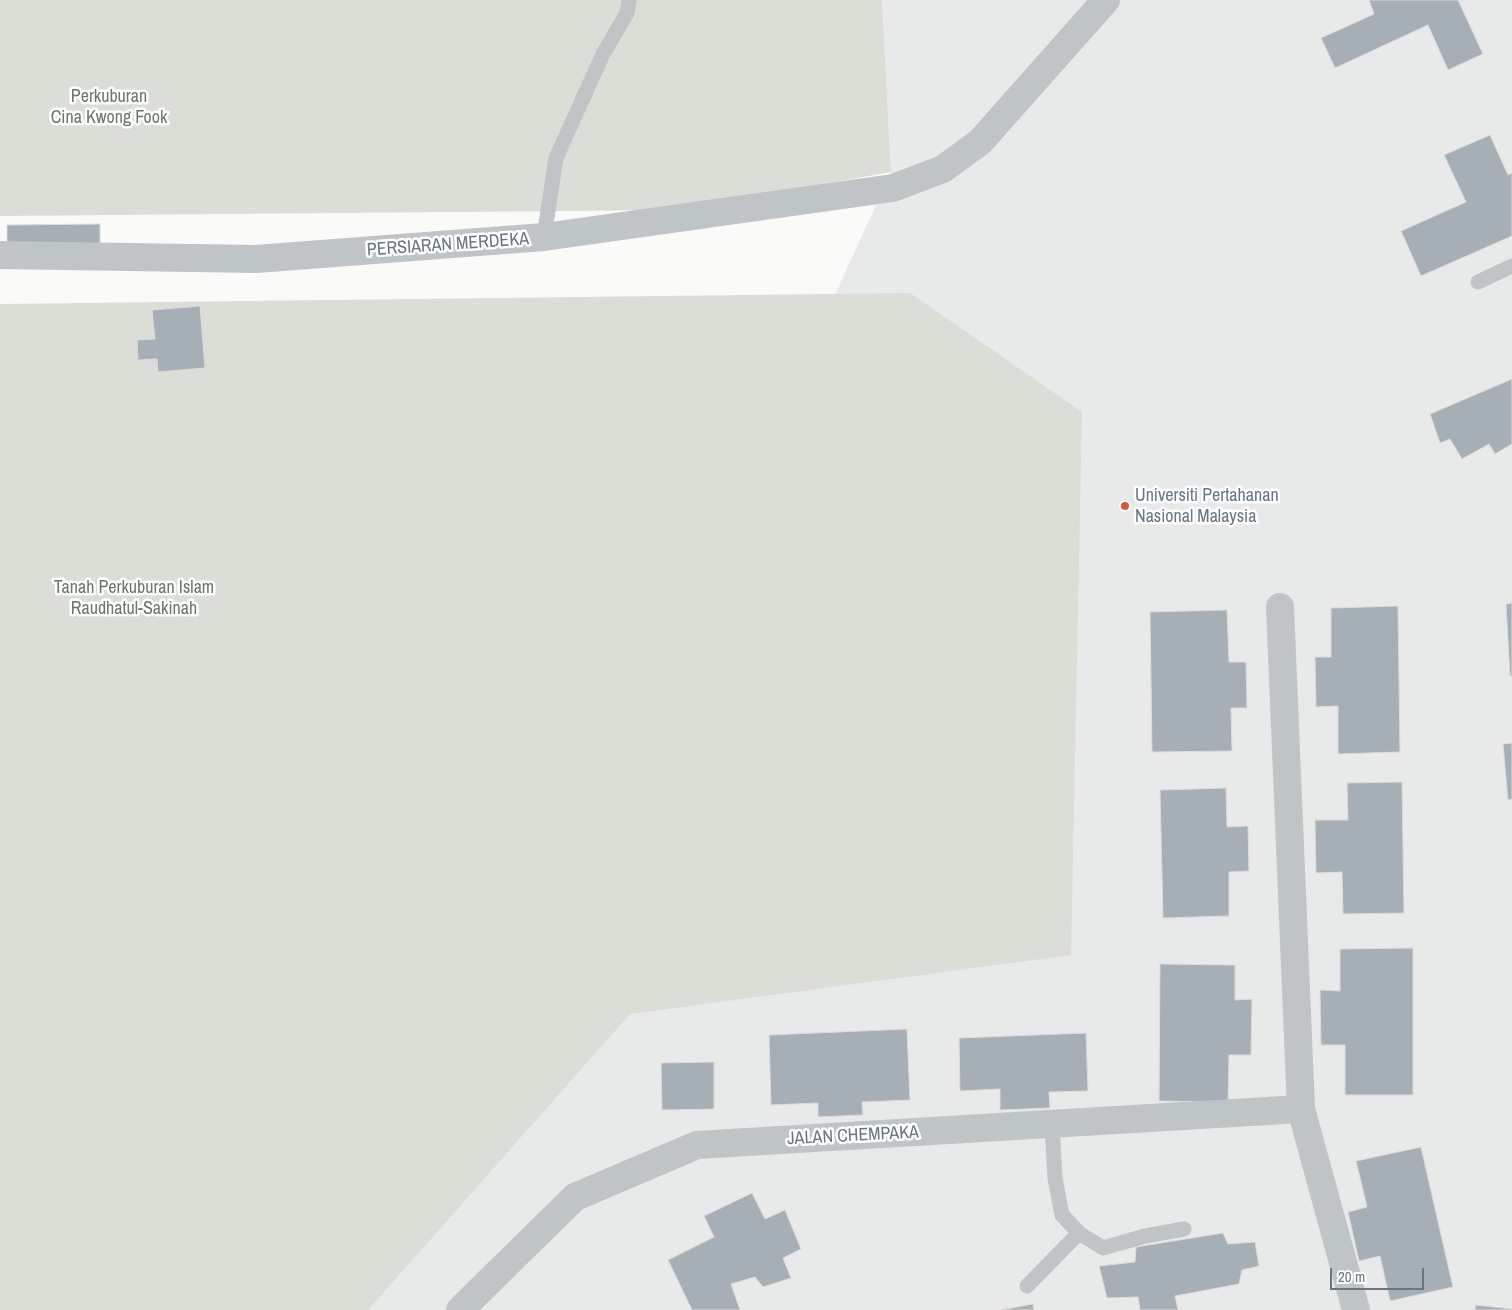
<!DOCTYPE html>
<style>
body{margin:0}
#map{position:relative;width:1512px;height:1310px;overflow:hidden;background:#fafaf8;font-family:"Archivo Narrow",sans-serif}
canvas{display:block}
.scale{position:absolute;left:1330px;top:1268px;width:94px;height:22px;box-sizing:border-box;border:2px solid #667781;border-top:0;padding-left:6px;font-size:15px;line-height:18px;white-space:nowrap;color:#667781;-webkit-text-stroke:4px #fff;paint-order:stroke}
</style>
<div id="map">
<canvas width="1512" height="1310"></canvas>
<div class="scale">20 m</div>
</div>
<script>
const context = document.querySelector('canvas').getContext('2d');
context.lineJoin = 'round';
function fillPath(path, color) { context.fillStyle = color; context.fill(path, 'evenodd'); }
const poly = rows => new Path2D(rows.map(r => 'M' + r).join(''));
function stroke(path, color, width, dash) { context.strokeStyle = color; context.lineWidth = width; context.lineCap = dash ? 'butt' : 'round'; context.setLineDash(dash || []); context.stroke(path); }
function write(font, color, halo, rows, align = 'center') {
  context.font = font + ' "Archivo Narrow",sans-serif'; context.lineWidth = 5; context.setLineDash([]); context.textBaseline = 'middle'; context.strokeStyle = halo; context.fillStyle = color; for (const [text, x, y, turn = 0] of rows) {
    context.save(); context.translate(x, y); context.rotate((+turn || 0) * Math.PI / 180); context.textAlign = isNaN(turn) ? turn : align; if (halo) context.strokeText(text, 0, 0); context.fillText(text, 0, 0); context.restore();
  }
}
fillPath(poly([
 [882,0,1512,0,1512,1310,0,1310,0,1250,586,841,891,172]
]), '#e8e9e9');
fillPath(poly([
 [0,0,882,0,891,172,679,210,0,216],
 [910,293,1082,412,1071,955,630,1014,368,1310,0,1310,0,304]
]), '#daded7');
const building = poly([
 [1369,0,1458,0,1483,54,1448,70,1428,25,1335,68,1321,38,1374,14,1369,0],
 [1490,135,1508,175,1512,173,1512,236,1421,276,1401,231,1466,202,1444,155,1490,135],
 [100,224,100,250,7,252,7,225,100,224],
 [200,306,205,368,158,372,157,359,138,360,137,340,155,339,152,310,200,306],
 [1512,379,1512,444,1495,454,1489,444,1462,459,1450,439,1440,443,1430,414,1512,379],
 [1512,603,1512,676,1510,676,1506,604,1512,603],
 [1398,606,1400,752,1338,754,1338,706,1316,707,1315,657,1331,657,1331,608,1398,606],
 [1227,610,1229,662,1246,662,1247,708,1231,708,1232,751,1152,752,1150,612,1227,610],
 [1512,743,1512,799,1508,800,1503,744,1512,743],
 [1402,782,1404,913,1343,914,1342,872,1316,873,1315,820,1348,820,1347,783,1402,782],
 [1226,788,1227,827,1248,826,1249,871,1229,872,1229,916,1163,918,1160,790,1226,788],
 [1413,948,1413,1095,1345,1095,1345,1045,1321,1045,1320,990,1340,991,1340,949,1413,948],
 [1160,964,1235,965,1235,1000,1252,999,1251,1055,1229,1055,1228,1102,1159,1101,1160,964],
 [907,1029,910,1100,862,1102,863,1115,818,1117,818,1103,771,1105,769,1035,907,1029],
 [1086,1033,1088,1091,1049,1092,1050,1108,1000,1110,1000,1089,960,1091,959,1038,1086,1033],
 [714,1062,714,1109,662,1110,661,1063,714,1062],
 [1421,1147,1453,1287,1390,1301,1380,1256,1359,1261,1348,1212,1367,1207,1356,1161,1421,1147],
 [752,1193,765,1219,785,1210,801,1249,783,1258,791,1278,763,1287,755,1277,731,1284,740,1310,692,1310,668,1260,714,1237,704,1216,752,1193],
 [1223,1233,1228,1244,1255,1242,1259,1266,1242,1270,1239,1284,1175,1296,1178,1310,1140,1310,1138,1297,1107,1298,1099,1266,1135,1262,1136,1247,1223,1233],
 [1033,1304,1034,1310,1001,1310,1033,1304],
 [1476,1305,1512,1309,1512,1310,1475,1310,1476,1305]
]);
fillPath(building, '#a6afb5');
stroke(building, '#dcdcda', 1);
stroke(poly([
 [544,237,556,158,603,54,627,13,629,0],
 [1478,282,1512,266],
 [1052,1124,1055,1178,1062,1215,1079,1233,1103,1248,1145,1236,1184,1229],
 [1027,1286,1079,1233]
]), '#bfc4c7', 15);
stroke(poly([
 [0,255,256,259,544,237,893,188,943,169,980,142,1106,0],
 [1280,607,1301,1109,1356,1310],
 [460,1310,575,1197,697,1145,1301,1109]
]), '#bfc4c7', 28);
for (const [x, y, r, color] of [
 [1125,506,5,"#d7573a"]
]) { const dot = new Path2D(); dot.arc(x, y, r, 0, 2 * Math.PI); context.fillStyle = color; context.fill(dot); stroke(dot, '#fff', 2); }
write('18px', '#6a7965', '#fff', [
 ["Perkuburan",109,97],
 ["Cina Kwong Fook",109,118],
 ["Tanah Perkuburan Islam",134,588],
 ["Raudhatul-Sakinah",134,609]
]);
write('18px', '#667781', '#fff', [
 ["PERSIARAN MERDEKA",448,245,-4],
 ["JALAN CHEMPAKA",853,1136,-3]
]);
write('18px', '#667781', '#fff', [
 ["Universiti Pertahanan",1135,496],
 ["Nasional Malaysia",1135,517]
], 'left');
</script>
